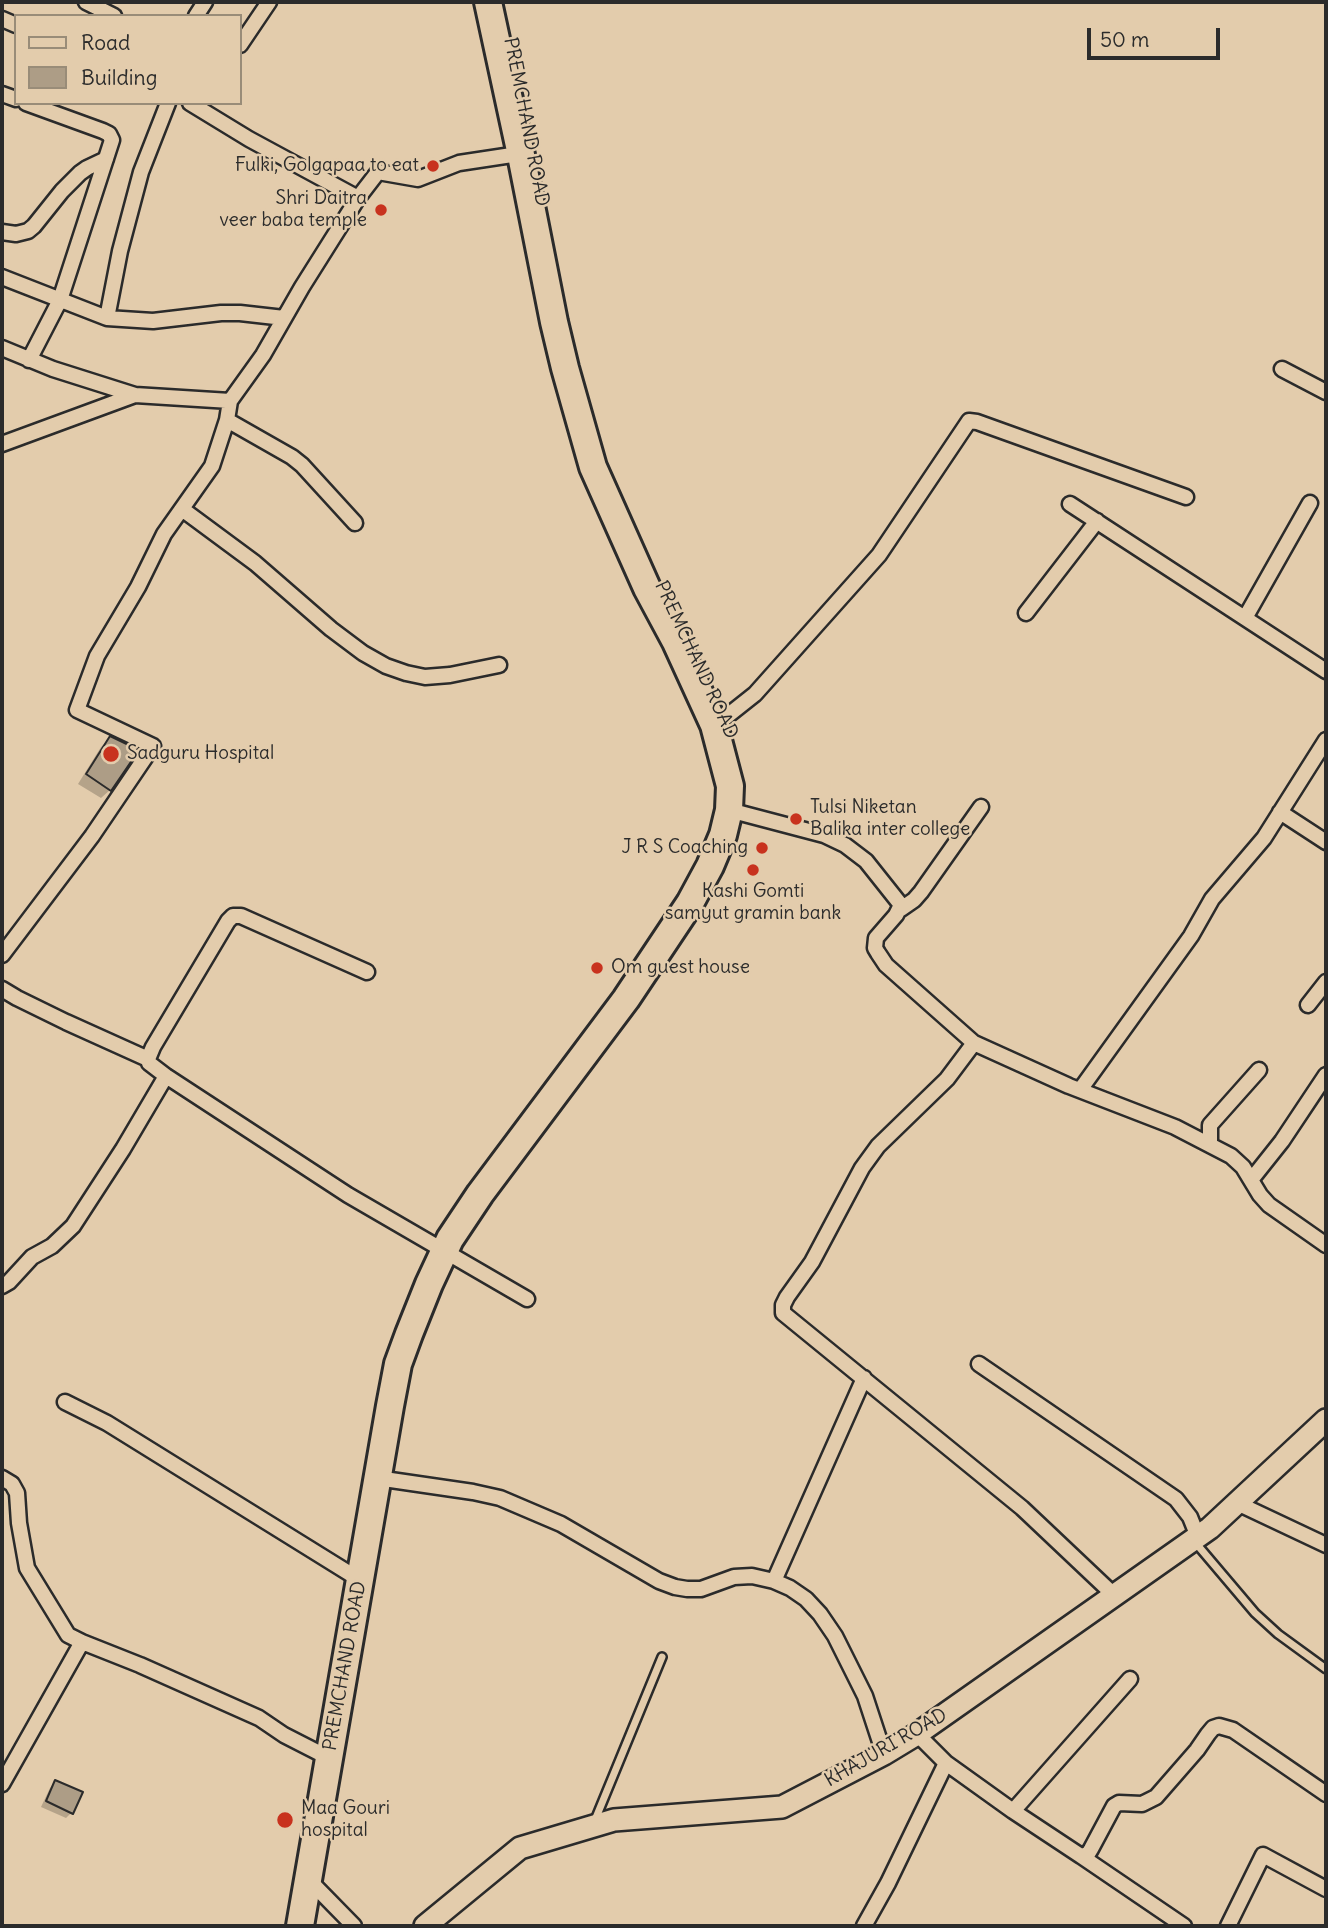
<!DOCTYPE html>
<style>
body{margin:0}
#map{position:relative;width:1328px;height:1928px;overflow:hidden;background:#e3ccac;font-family:Delius,sans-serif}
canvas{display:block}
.frame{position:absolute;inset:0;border:4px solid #2b2b2b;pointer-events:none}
.legend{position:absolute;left:14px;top:14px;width:228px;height:91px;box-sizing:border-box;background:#e3ccac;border:2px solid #998c78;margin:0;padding:9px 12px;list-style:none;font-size:21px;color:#2b2b2b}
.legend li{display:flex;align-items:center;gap:14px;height:35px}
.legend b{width:35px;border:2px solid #998c78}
.scale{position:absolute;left:1087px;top:28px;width:133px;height:32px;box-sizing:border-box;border:4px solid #2b2b2b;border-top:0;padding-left:9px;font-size:21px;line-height:24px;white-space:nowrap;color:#2b2b2b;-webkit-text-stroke:5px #e3ccac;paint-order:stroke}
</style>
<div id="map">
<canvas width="1328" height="1928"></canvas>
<div class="frame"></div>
<ul class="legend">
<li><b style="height:9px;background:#e3ccac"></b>Road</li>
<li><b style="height:19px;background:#ad9d86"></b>Building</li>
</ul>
<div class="scale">50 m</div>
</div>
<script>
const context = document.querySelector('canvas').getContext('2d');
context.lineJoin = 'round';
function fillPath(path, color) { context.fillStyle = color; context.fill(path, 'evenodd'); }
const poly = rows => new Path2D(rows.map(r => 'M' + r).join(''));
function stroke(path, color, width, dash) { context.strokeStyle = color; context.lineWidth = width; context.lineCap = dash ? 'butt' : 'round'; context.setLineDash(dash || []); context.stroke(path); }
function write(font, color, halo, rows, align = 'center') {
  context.font = font + ' Delius,sans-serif'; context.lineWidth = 5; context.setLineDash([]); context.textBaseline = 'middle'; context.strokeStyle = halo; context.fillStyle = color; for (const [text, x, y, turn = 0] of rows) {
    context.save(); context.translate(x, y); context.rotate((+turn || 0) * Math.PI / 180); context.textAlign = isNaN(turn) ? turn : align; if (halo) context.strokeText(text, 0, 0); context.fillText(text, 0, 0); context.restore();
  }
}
fillPath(poly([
 [110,738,110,790,101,798,78,784,101,747],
 [56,1782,71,1813,66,1818,41,1807,50,1788]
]), '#0003');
const building = poly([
 [110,736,139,750,111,791,86,774,110,736],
 [55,1780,83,1792,73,1814,46,1801,55,1780]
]);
fillPath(building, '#ad9d86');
stroke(building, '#2b2b2b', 2);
const lane = poly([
 [1194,1541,1255,1613,1278,1634,1326,1669],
 [595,1820,662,1657]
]);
const street = poly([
 [86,2,114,16],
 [196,16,205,2],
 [2,19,16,25],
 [240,45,269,2],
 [2,94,16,99],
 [26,103,103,131,109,134,112,140,60,300,29,360],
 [190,103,249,139,358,198,378,172,418,179,459,163,525,153],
 [2,232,16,234,28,231,34,226,62,191,80,173,87,168,106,159],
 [2,277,107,318,153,321,221,313,240,313,284,318],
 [107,318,120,251,141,172,168,103],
 [2,348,53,369,135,395],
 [1282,369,1326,392],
 [227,420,292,457,302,465,355,523],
 [2,444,135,395,230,401,263,355,302,287,358,198],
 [1070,504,1326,671],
 [182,509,255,563,331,629,363,653,386,666,406,673,425,677,450,675,499,665],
 [1026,613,1097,521],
 [1245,618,1310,503],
 [726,717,755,694,879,555,969,421,977,422,1186,497],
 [729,810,824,835,845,845,866,861,901,905,896,915,876,938,875,948,878,953,886,965,974,1043,1069,1086,1175,1127,1231,1156,1243,1167,1260,1195,1269,1205,1326,1245],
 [1280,812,1326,842],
 [901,909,914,900,921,892,981,807],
 [2,955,92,836,153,746,77,710,97,656,138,587,164,534,212,466,227,420,230,401],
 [367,972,241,916,233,916,228,921,153,1047,148,1059,149,1063,166,1076,348,1195,527,1299],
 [2,989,17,998,66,1022,148,1059],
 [1308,1005,1326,982],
 [974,1043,947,1079,878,1146,862,1168,812,1262,787,1297,783,1305,783,1313,1022,1508,1114,1595],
 [1080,1090,1191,936,1212,899,1264,838,1326,740],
 [1210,1144,1210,1125,1259,1070],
 [1251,1180,1282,1141,1326,1075],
 [2,1286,9,1282,32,1257,52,1246,73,1226,123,1149,166,1076],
 [979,1364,1176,1499,1190,1517,1198,1537],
 [65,1402,107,1423,360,1580],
 [2,1478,12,1484,17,1493,19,1523,27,1568,68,1635,82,1642,2,1784],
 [377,1478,473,1492,500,1498,561,1524,659,1581,675,1587,687,1589,701,1589,734,1577,752,1576,774,1581,790,1588,806,1599,820,1614,835,1636,865,1696,884,1754],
 [1237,1503,1326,1545],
 [774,1581,864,1378],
 [82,1642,140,1665,259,1718,284,1735,329,1758],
 [946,1763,1013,1811,1081,1856,1088,1854,1091,1849,1114,1806,1119,1803,1142,1804,1156,1797,1197,1750,1208,1734,1213,1728,1219,1726,1233,1730,1326,1794],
 [1013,1811,1130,1679],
 [1081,1856,1184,1926],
 [308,1879,354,1926],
 [864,1926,888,1883,946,1763,917,1734],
 [1228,1926,1263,1855,1326,1889]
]);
const secondary = poly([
 [425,1926,520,1848,614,1820,782,1807,884,1754,917,1734,1210,1528,1326,1420]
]);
const highway = poly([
 [300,1926,390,1406,398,1364,409,1334,429,1284,450,1239,480,1194,626,999,690,903,710,866,723,835,729,810,730,786,714,725,676,642,647,588,593,467,565,368,554,322,521,155,488,2]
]);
stroke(lane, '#2b2b2b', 12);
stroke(street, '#2b2b2b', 19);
stroke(secondary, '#2b2b2b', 26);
stroke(highway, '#2b2b2b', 32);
stroke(lane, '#e3ccac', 7);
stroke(street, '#e3ccac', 14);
stroke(secondary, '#e3ccac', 21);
stroke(highway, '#e3ccac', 26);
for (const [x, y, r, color] of [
 [433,166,7,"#c8321e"],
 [381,210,7,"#c8321e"],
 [111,754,9,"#c8321e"],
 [796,819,7,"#c8321e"],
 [762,848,7,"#c8321e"],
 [753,870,7,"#c8321e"],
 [597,968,7,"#c8321e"],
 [285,1820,9,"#c8321e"]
]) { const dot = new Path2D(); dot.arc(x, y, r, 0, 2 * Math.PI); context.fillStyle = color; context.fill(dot); stroke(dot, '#e3ccac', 2.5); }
write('19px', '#2b2b2b', '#e3ccac', [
 ["PREMCHAND ROAD",526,122,79],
 ["PREMCHAND ROAD",696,660,65],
 ["PREMCHAND ROAD",345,1666,-80],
 ["KHAJURI ROAD",886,1748,-30]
]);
write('19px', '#2b2b2b', '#e3ccac', [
 ["Fulki, Golgapaa to eat",419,166,"right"],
 ["Shri Daitra",367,199,"right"],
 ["veer baba temple",367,221,"right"],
 ["Sadguru Hospital",127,754],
 ["Tulsi Niketan",810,808],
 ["Balika inter college",810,830],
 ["J R S Coaching",748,848,"right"],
 ["Kashi Gomti",753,892,"center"],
 ["samyut gramin bank",753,914,"center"],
 ["Om guest house",611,968],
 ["Maa Gouri",301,1809],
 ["hospital",301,1831]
], 'left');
</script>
